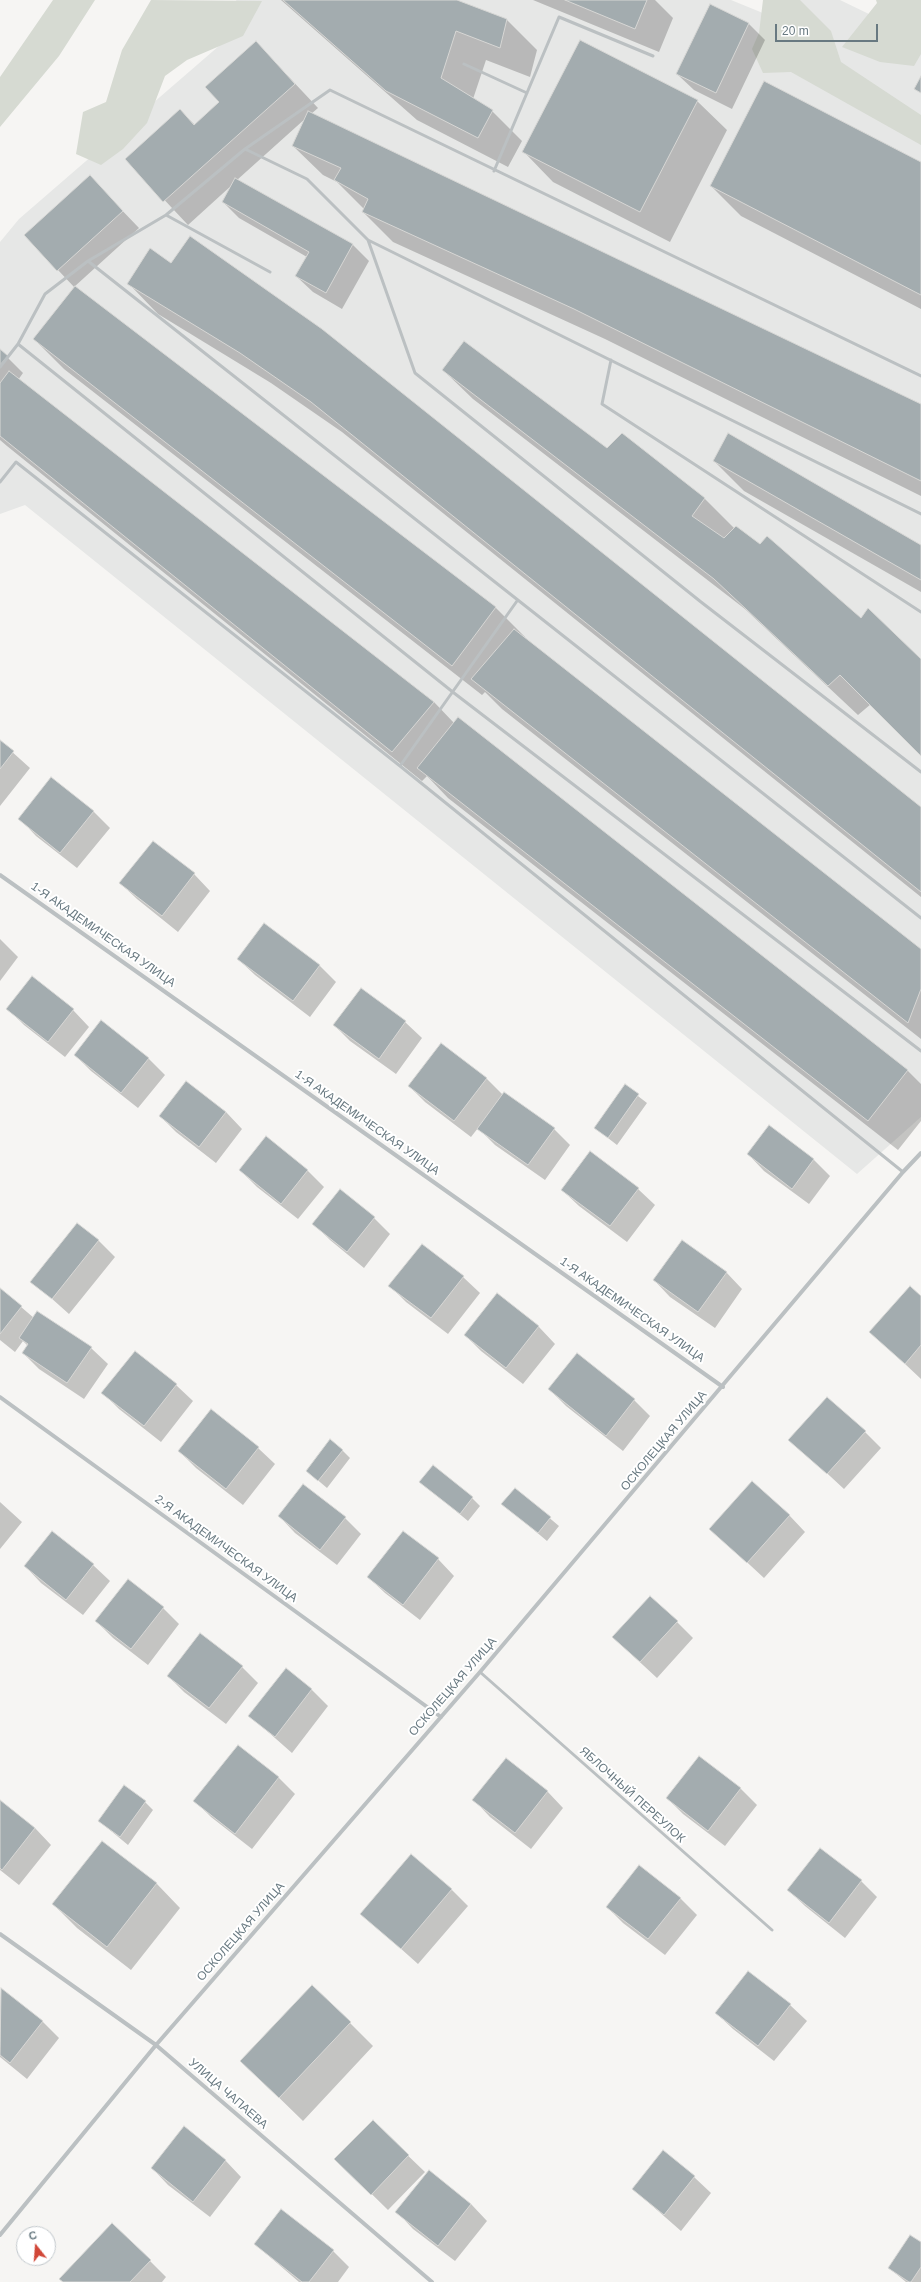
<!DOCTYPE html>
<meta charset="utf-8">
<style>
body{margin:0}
#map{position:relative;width:921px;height:2282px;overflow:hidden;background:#f6f5f3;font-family:Arial,sans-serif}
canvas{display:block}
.north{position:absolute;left:16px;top:2226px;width:40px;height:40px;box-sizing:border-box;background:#fff;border:1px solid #c3c9cd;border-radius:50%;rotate:343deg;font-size:11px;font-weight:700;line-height:16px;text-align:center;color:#687981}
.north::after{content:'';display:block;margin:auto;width:14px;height:18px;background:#d14738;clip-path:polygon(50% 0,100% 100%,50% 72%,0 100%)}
.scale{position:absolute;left:775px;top:24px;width:103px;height:18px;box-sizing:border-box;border:2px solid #687981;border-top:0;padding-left:5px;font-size:12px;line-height:14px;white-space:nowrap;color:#687981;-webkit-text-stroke:3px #fff;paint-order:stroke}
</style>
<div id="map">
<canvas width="921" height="2282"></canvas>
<div class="north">С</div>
<div class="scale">20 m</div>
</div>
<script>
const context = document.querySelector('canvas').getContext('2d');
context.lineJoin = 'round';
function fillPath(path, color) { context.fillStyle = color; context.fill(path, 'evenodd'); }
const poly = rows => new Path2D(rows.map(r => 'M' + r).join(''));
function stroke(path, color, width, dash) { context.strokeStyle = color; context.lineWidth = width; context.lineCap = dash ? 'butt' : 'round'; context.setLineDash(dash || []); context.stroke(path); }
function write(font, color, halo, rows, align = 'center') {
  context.font = font + ' Arial,sans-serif'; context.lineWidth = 4; context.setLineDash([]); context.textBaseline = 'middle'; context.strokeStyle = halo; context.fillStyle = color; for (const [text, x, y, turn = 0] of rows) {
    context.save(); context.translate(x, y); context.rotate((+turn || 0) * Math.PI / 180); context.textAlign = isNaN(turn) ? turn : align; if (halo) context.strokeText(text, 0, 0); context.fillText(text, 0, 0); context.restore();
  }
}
fillPath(poly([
 [236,0,731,0,780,20,791,0,840,0,902,30,921,0,921,1117,857,1174,25,505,0,514,0,242,19,219,242,26]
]), '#e6e7e6');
fillPath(poly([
 [53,0,95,0,59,56,0,127,0,77],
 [151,0,262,1,243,36,187,60,165,76,147,123,123,149,101,165,76,154,83,112,106,102,122,50],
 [763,0,800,0,831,31,841,62,921,115,921,145,791,72,763,73,752,49,759,33],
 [876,0,921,0,921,54,914,66,880,62,842,47,877,3]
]), '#d6dad2');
fillPath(poly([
 [281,0,454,0,507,20,537,50,530,77,486,60,473,99,492,111,522,141,508,167,417,120],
 [533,0,655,0,673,18,659,52],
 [749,24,765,40,732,109,694,90,677,74],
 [256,42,318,108,311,114,921,405,921,496,605,339,393,242,363,212,364,209,337,182,323,175,293,146,306,118,237,180,353,245,369,261,342,309,313,292,296,276,307,257,239,218,223,202,232,185,188,225,126,159,180,111,195,125,220,102],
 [697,101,727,130,670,242,553,182,524,152],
 [921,164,921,309,741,216,711,186],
 [90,177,139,228,74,287,495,607,525,637,524,639,921,951,921,1039,502,709,485,692,482,695,64,369,34,339,75,288,25,235],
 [150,249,921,808,921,897,342,432,271,383,158,314,129,284],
 [0,350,23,373,18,380,434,702,454,723,458,719,908,1071,921,1084,921,1121,898,1150,448,798,427,776,422,781,7,446,0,440],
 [443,370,607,450,622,434,705,499,735,529,921,660,921,755,871,704,858,715,745,609,473,399],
 [714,461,921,546,921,592,744,491],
 [0,741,30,768,0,806],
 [93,811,110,828,77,868,36,836,20,819],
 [194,874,210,891,178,932,137,899,120,883],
 [264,925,320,966,336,982,310,1017,255,975,238,959],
 [0,939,18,957,0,981],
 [32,978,73,1010,89,1027,65,1057,24,1025,7,1008],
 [101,1022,149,1059,165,1075,138,1108,91,1071,75,1055],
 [405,1022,422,1038,396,1074,350,1041,334,1025],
 [441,1044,487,1079,503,1095,554,1129,570,1145,545,1180,495,1145,478,1128,471,1137,425,1102,409,1086],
 [187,1082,226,1112,242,1129,216,1163,176,1132,160,1116],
 [625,1086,647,1103,617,1145,595,1128],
 [769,1126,814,1160,830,1176,809,1204,764,1171,748,1154],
 [240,1170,307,1170,324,1187,298,1219,257,1187],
 [638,1189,655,1205,627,1242,579,1206,562,1190],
 [374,1218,390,1234,364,1268,330,1240,314,1224],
 [98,1240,115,1257,69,1314,32,1281],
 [422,1245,463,1277,480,1293,448,1334,406,1302,390,1286],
 [726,1272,742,1289,715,1328,670,1297,654,1280],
 [0,1289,34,1318,91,1348,108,1364,84,1399,39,1369,23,1353,28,1346,23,1341,15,1352,0,1340],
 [497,1295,539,1327,555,1344,523,1384,481,1351,465,1335],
 [921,1297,921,1379,871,1332],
 [577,1355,634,1400,650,1416,623,1451,566,1406,549,1389],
 [176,1385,193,1401,161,1442,119,1409,103,1393],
 [212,1411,258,1448,275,1464,243,1505,196,1468,179,1451],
 [865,1432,881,1448,844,1489,790,1439],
 [342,1450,350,1458,327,1488,307,1471],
 [421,1482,472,1498,480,1506,468,1521],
 [515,1489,559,1526,547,1541,503,1504],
 [0,1502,22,1522,0,1549],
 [789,1515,805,1532,764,1578,711,1529],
 [279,1516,345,1518,361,1534,337,1565,295,1533],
 [438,1559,454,1576,420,1620,385,1593,368,1577],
 [93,1565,110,1581,83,1615,41,1583,25,1566],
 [163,1608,179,1624,148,1665,113,1638,96,1621],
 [677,1622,693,1638,657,1678,630,1653],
 [242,1667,258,1683,226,1724,184,1692,168,1676],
 [286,1670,312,1690,328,1706,292,1753,250,1716],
 [238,1746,279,1778,295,1794,252,1849,211,1817,195,1801],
 [699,1757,741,1789,757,1805,725,1846,683,1814,667,1798],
 [547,1791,563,1808,531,1849,490,1817,474,1800],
 [0,1801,35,1828,51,1845,19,1885,0,1870],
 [145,1802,153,1810,128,1845,99,1821],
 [103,1842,157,1884,180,1908,131,1970,77,1928,53,1904],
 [861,1881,877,1897,845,1938,805,1906,788,1890],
 [452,1890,468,1906,418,1964,362,1914],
 [680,1898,697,1915,665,1955,623,1923,607,1907],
 [1,1989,43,2022,59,2038,27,2079,0,2057],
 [790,2005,807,2021,774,2061,733,2029,716,2013],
 [350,2023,373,2046,303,2121,265,2084],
 [373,2122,425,2172,388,2210,336,2159],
 [225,2160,241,2177,210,2217,168,2185,152,2168],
 [694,2177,711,2193,681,2231,633,2189],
 [471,2204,487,2221,455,2261,413,2229,397,2212],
 [281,2210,333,2251,349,2267,338,2282,299,2282,255,2244],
 [921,2244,921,2282,906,2282,889,2268],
 [150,2261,166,2277,162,2282,64,2282]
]), '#0003');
const building = poly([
 [283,0,457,0,507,19,500,48,456,31,441,78,493,110,478,138,386,91,283,0],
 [565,0,647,0,635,29,565,0],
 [710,4,749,23,716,93,676,74,710,4],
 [580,40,698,100,640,212,522,152,580,40],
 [256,41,295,84,163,202,125,159,180,109,194,125,219,102,205,87,256,41],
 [921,76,921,93,914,89,921,76],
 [764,81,921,162,921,295,710,186,764,81],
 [308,111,921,404,921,481,574,309,362,212,368,199,334,180,341,168,292,146,308,111],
 [90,175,123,211,57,271,24,235,90,175],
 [235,178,353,244,326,293,295,276,309,252,222,202,235,178],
 [190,236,322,329,921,807,921,892,311,402,240,353,127,284,150,248,171,263,190,236],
 [75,286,496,607,452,666,33,339,75,286],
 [464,341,607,448,622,433,705,498,692,516,724,538,736,526,760,544,767,536,861,618,868,608,921,659,921,756,840,675,828,686,714,579,442,370,464,341],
 [0,349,8,356,0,365,0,349],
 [9,371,434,702,392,752,0,436,0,383,9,371],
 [728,433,921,545,921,580,713,461,728,433],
 [514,629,921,949,921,989,908,1023,471,679,514,629],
 [458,717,908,1070,868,1121,417,768,458,717],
 [0,740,14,751,0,769,0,740],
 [51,777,94,811,60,853,18,819,51,777],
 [153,841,195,873,162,916,119,883,153,841],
 [264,923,320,965,293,1001,237,959,264,923],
 [32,976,74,1009,48,1042,6,1009,32,976],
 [361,988,406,1021,379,1059,333,1025,361,988],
 [101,1020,149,1058,121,1093,74,1055,101,1020],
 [441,1043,487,1078,454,1121,408,1086,441,1043],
 [186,1081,226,1112,199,1147,159,1116,186,1081],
 [625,1084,639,1094,608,1138,594,1128,625,1084],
 [504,1092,555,1128,528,1165,477,1129,504,1092],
 [769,1125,814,1159,792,1189,747,1154,769,1125],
 [266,1136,308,1170,281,1204,239,1170,266,1136],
 [590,1151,639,1188,610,1226,561,1190,590,1151],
 [340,1189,375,1217,347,1252,312,1224,340,1189],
 [77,1223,99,1240,52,1299,30,1282,77,1223],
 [682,1240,727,1272,698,1312,653,1280,682,1240],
 [422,1244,464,1276,431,1318,388,1286,422,1244],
 [910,1286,921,1296,921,1345,905,1364,869,1332,910,1286],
 [0,1288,22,1306,0,1334,0,1288],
 [497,1293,539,1326,506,1368,464,1335,497,1293],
 [37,1311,92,1347,67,1383,22,1353,28,1344,19,1338,37,1311],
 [135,1351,177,1384,144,1426,101,1393,135,1351],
 [577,1353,635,1399,606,1436,548,1389,577,1353],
 [827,1397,866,1431,827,1474,788,1440,827,1397],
 [211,1409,259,1447,226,1489,178,1451,211,1409],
 [330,1439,343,1450,318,1481,306,1471,330,1439],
 [433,1465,473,1497,460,1514,419,1482,433,1465],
 [752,1481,790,1515,747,1563,709,1529,752,1481],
 [303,1484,346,1517,320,1550,278,1516,303,1484],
 [515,1488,551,1517,538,1533,501,1504,515,1488],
 [52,1531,94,1564,66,1600,24,1566,52,1531],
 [403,1531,439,1558,403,1605,367,1577,403,1531],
 [128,1579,164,1607,131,1649,95,1621,128,1579],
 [650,1596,678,1621,640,1662,612,1637,650,1596],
 [200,1633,243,1666,209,1708,167,1676,200,1633],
 [286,1668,312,1689,275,1737,248,1716,286,1668],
 [238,1745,279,1777,235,1834,193,1801,238,1745],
 [699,1756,741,1788,708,1831,666,1798,699,1756],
 [506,1758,548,1791,515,1833,472,1800,506,1758],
 [124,1785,146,1801,120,1837,98,1821,124,1785],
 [0,1800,35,1828,2,1870,0,1868,0,1800],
 [102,1841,157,1883,107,1947,52,1904,102,1841],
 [820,1848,862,1880,829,1923,787,1890,820,1848],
 [411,1854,452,1889,401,1949,360,1914,411,1854],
 [639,1865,681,1898,648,1939,606,1907,639,1865],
 [748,1971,791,2004,758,2046,715,2013,748,1971],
 [312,1985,351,2022,279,2098,240,2061,312,1985],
 [1,1988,43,2021,10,2063,0,2055,1,1988],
 [373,2120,409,2155,371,2195,334,2159,373,2120],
 [184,2126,226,2160,193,2202,151,2168,184,2126],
 [663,2150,695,2176,664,2215,632,2189,663,2150],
 [429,2170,471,2204,438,2246,395,2212,429,2170],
 [281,2209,334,2250,309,2282,302,2282,254,2244,281,2209],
 [112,2223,151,2260,130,2282,63,2282,59,2279,112,2223],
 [910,2235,921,2242,921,2267,911,2282,909,2282,888,2268,910,2235]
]);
fillPath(building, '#a3acaf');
stroke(building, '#d7d7d5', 1);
stroke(poly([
 [464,64,527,93],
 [245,149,330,90,921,376],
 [494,171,559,17,653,56],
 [166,215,270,272],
 [368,240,415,373,701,602,921,772],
 [88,261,166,215,245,149,307,179,368,240,921,514],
 [611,360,602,404,921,612],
 [0,367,18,344],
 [0,482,16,462,400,766,903,1172],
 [400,766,517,601],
 [921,918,88,261,45,294,18,344,454,693,921,1051],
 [480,1672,772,1930]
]), '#bbc0c2', 3);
stroke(poly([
 [0,875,723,1387],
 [0,1397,441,1717],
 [0,1934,156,2045,432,2282],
 [0,2235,156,2045,480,1672,903,1172,921,1153]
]), '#bbc0c2', 4);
write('12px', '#687981', '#fff', [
 ["1-Я АКАДЕМИЧЕСКАЯ УЛИЦА",103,935,35],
 ["1-Я АКАДЕМИЧЕСКАЯ УЛИЦА",367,1123,35],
 ["1-Я АКАДЕМИЧЕСКАЯ УЛИЦА",632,1310,35],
 ["ОСКОЛЕЦКАЯ УЛИЦА",664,1441,-50],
 ["2-Я АКАДЕМИЧЕСКАЯ УЛИЦА",226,1549,36],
 ["ОСКОЛЕЦКАЯ УЛИЦА",453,1687,-49],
 ["ЯБЛОЧНЫЙ ПЕРЕУЛОК",632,1795,42],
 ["ОСКОЛЕЦКАЯ УЛИЦА",241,1932,-49],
 ["УЛИЦА ЧАПАЕВА",228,2094,41]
]);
</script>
